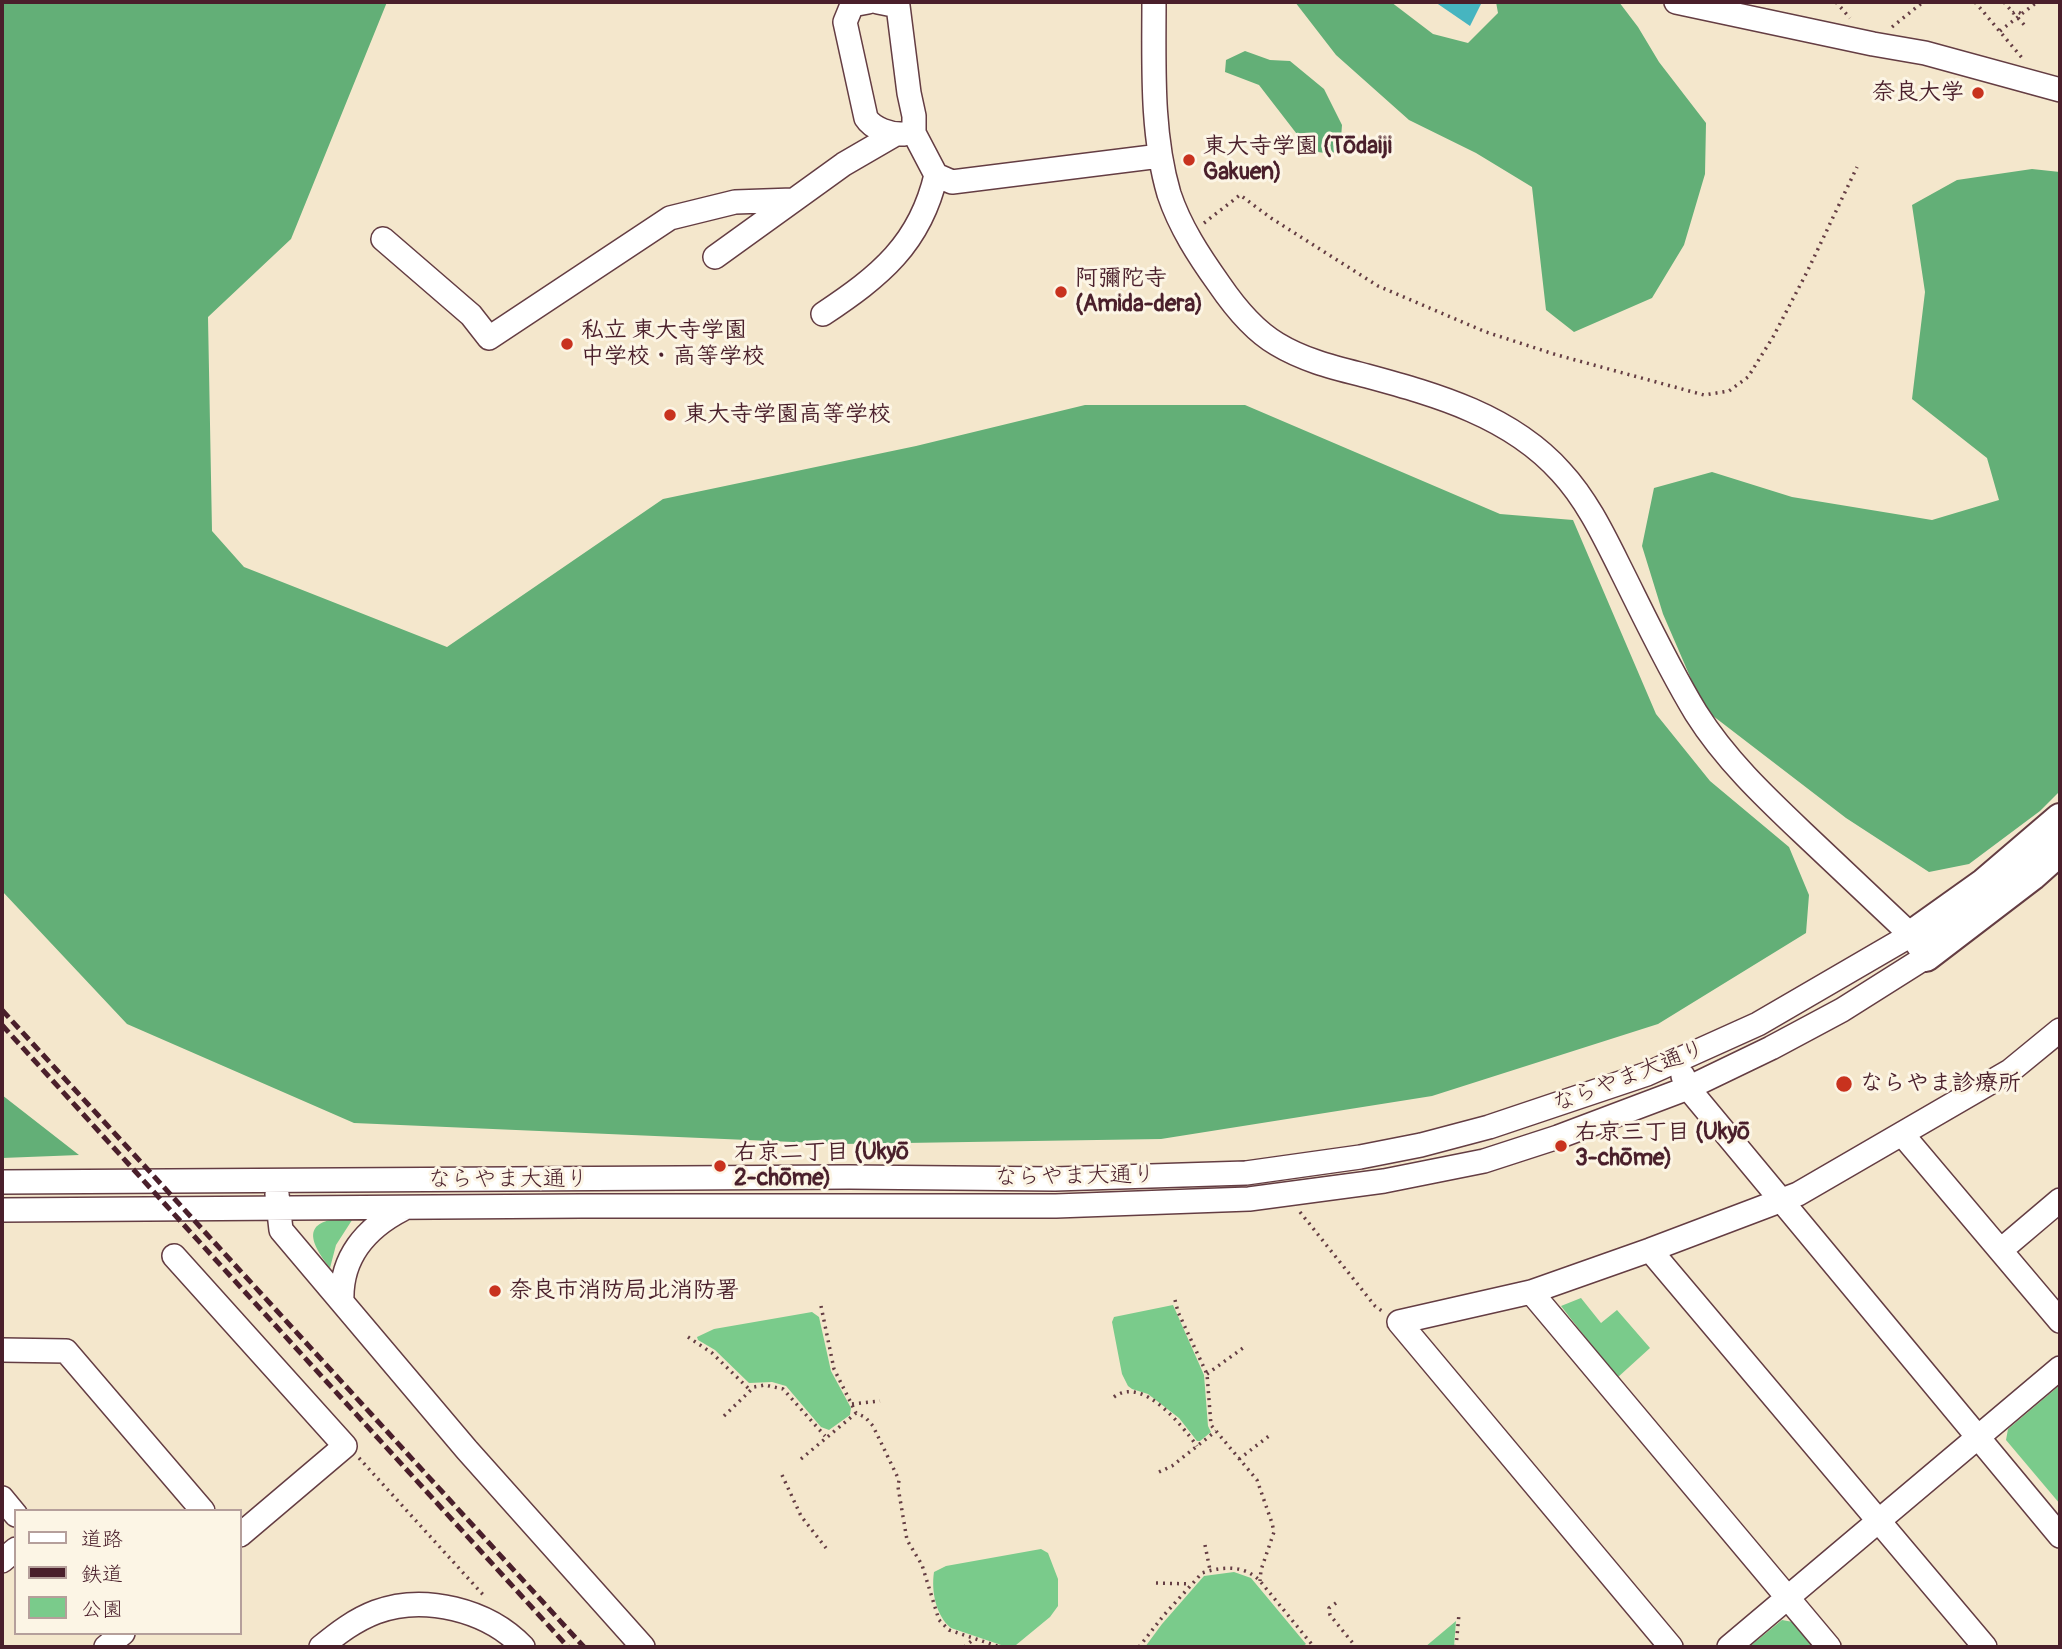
<!DOCTYPE html>
<meta charset="utf-8">
<style>
body{margin:0}
#map{position:relative;width:2062px;height:1649px;overflow:hidden;background:#f4e7cc;font-family:Pangolin,"Klee One",sans-serif}
canvas{display:block}
.frame{position:absolute;inset:0;border:4px solid #4a1f2b;pointer-events:none}
.legend{position:absolute;left:14px;top:1509px;width:228px;height:126px;box-sizing:border-box;background:#fcf5e5;border:2px solid #b59f9b;margin:0;padding:9px 12px;list-style:none;font-size:21px;color:#4a1f2b}
.legend li{display:flex;align-items:center;gap:14px;height:35px}
.legend b{width:35px;border:2px solid #b59f9b}
</style>
<div id="map">
<canvas width="2062" height="1649"></canvas>
<div class="frame"></div>
<ul class="legend">
<li><b style="height:9px;background:#fff"></b>道路</li>
<li><b style="height:9px;background:#4a1f2b"></b>鉄道</li>
<li><b style="height:19px;background:#7acb8b"></b>公園</li>
</ul>
</div>
<script>
const g = document.querySelector('canvas').getContext('2d');
g.lineJoin = 'round';
function paint(path, color) {
  g.fillStyle = color;
  g.fill(path, 'evenodd');
}
function trace(path, color, width, dash) {
  g.strokeStyle = color;
  g.lineWidth = width;
  g.lineCap = dash ? 'butt' : 'round';
  g.setLineDash(dash || []);
  g.stroke(path);
}
function write(font, color, halo, rows, align = 'center') {
  g.font = font + ' Pangolin,"Klee One",sans-serif';
  g.lineWidth = 6;
  g.setLineDash([]);
  g.textBaseline = 'middle';
  g.strokeStyle = halo;
  g.fillStyle = color;
  for (const [text, x, y, turn = 0] of rows) {
    g.save();
    g.translate(x, y);
    g.rotate((+turn || 0) * Math.PI / 180);
    g.textAlign = isNaN(turn) ? turn : align;
    if (halo) g.strokeText(text, 0, 0);
    g.fillText(text, 0, 0);
    g.restore();
  }
}
paint(new Path2D(`
 M 354,1217 L 336,1245 L 330,1268 C 301,1231 310,1219 354,1217 Z
 M 1581,1298 L 1601,1323 L 1617,1310 L 1650,1348 L 1617,1378 L 1561,1306 Z
 M 1173,1305 L 1204,1375 L 1208,1426 L 1211,1432 L 1200,1441 L 1197,1441 L 1179,1418 L 1148,1394 L 1132,1389 L 1128,1386 L 1122,1374 L 1112,1322 L 1114,1317 Z
 M 812,1312 L 819,1317 L 831,1371 L 851,1408 L 850,1415 L 829,1430 L 821,1427 L 786,1386 L 772,1382 L 749,1383 L 715,1350 L 698,1340 L 697,1337 L 714,1329 Z
 M 2060,1385 L 2060,1504 L 2006,1440 L 2008,1429 Z
 M 1041,1549 L 1048,1553 L 1058,1579 L 1058,1606 L 1050,1617 L 1016,1645 L 1011,1646 L 1004,1646 L 951,1628 C 936,1616 931,1591 934,1572 L 946,1566 Z
 M 1234,1572 L 1251,1578 L 1306,1644 L 1302,1647 L 1145,1647 L 1162,1624 L 1204,1576 Z
 M 1782,1620 L 1793,1622 L 1815,1647 L 1749,1647 Z
 M 1456,1621 L 1454,1647 L 1425,1647 Z`), '#7acb8b');
paint(new Path2D(`
 M 2,2 L 387,2 L 291,239 L 208,317 L 212,531 L 244,567 L 447,647 L 663,499 L 916,446 L 1085,405 L 1245,405 L 1500,514 L 1573,520 L 1656,714 L 1710,781 L 1789,847 L 1809,895 L 1806,933 L 1658,1024 L 1432,1096 L 1161,1139 L 840,1144 L 354,1123 L 127,1024 L 2,891 Z
 M 1295,2 L 1391,2 L 1433,34 L 1468,43 L 1498,13 L 1496,2 L 1619,2 L 1638,27 L 1659,62 L 1706,123 L 1705,174 L 1684,245 L 1652,298 L 1574,332 L 1546,310 L 1532,187 L 1476,153 L 1409,120 L 1336,55 Z
 M 1245,51 L 1270,60 L 1290,61 L 1324,89 L 1342,125 L 1340,152 L 1325,153 L 1310,151 L 1259,85 L 1225,72 L 1226,60 Z
 M 2032,169 L 2060,172 L 2060,791 L 2040,811 L 1969,864 L 1929,872 L 1846,818 L 1704,709 L 1663,614 L 1642,546 L 1654,488 L 1712,472 L 1792,497 L 1932,520 L 1999,500 L 1987,458 L 1912,399 L 1925,292 L 1912,205 L 1957,180 Z
 M 2,1095 L 79,1155 L 2,1158 Z`), '#63af77');
paint(new Path2D(`
 M 1435,2 L 1481,2 L 1481,4 L 1470,26 Z`), '#46b5c0');
const minor = new Path2D(`
 M 868,2 L 852,5 L 845,22 L 866,118 C 873,129 891,135 904,134
 M 878,2 L 898,6 L 909,93 L 914,116 L 914,133 L 936,175 L 952,182 L 1160,156
 M 1676,2 L 1873,44 L 1925,53 L 2060,90
 M 383,239 L 471,315 L 489,338 L 670,218 L 735,202 L 793,200
 M 715,257 L 844,164 L 894,135
 M 823,314 C 880,276 920,244 936,175
 M 1683,1076 L 1688,1088 L 2060,1536
 M 1902,1134 L 2060,1321
 M 2,1182 L 849,1177 L 1055,1179 L 1246,1173 L 1360,1157 L 1421,1145 L 1489,1127 L 1647,1074 L 1758,1024 L 1911,935
 M 277,1194 L 281,1230 L 467,1450 L 643,1647
 M 2,1210 L 581,1206 L 1056,1206 L 1249,1199 L 1384,1181 L 1484,1161 L 1558,1137 L 1688,1088 L 1771,1048 L 1842,1010 L 1926,957 L 1911,935 C 1875,901 1839,867 1803,833 C 1764,796 1725,759 1696,713 C 1668,667 1645,618 1621,570 C 1604,536 1587,500 1561,472 C 1511,416 1437,395 1367,376 C 1336,368 1305,361 1277,344 C 1253,330 1234,306 1219,284 C 1199,256 1180,227 1169,194 C 1151,133 1154,65 1154,2
 M 1650,1250 L 1985,1647
 M 2001,1250 L 2060,1200
 M 174,1256 L 345,1446 L 240,1535
 M 1531,1292 L 1829,1647
 M 342,1302 C 340,1258 366,1228 403,1209
 M 2,1350 L 66,1351 L 203,1511
 M 2,1498 L 16,1515
 M 2,1561 L 16,1549
 M 106,1647 L 123,1633
 M 321,1647 C 338,1633 355,1620 376,1612 C 424,1594 488,1610 523,1647
 M 1671,1647 L 1399,1322 L 1531,1292 L 1650,1250 L 1798,1194 L 2010,1071 L 2060,1030
 M 1729,1647 L 2060,1368`);
const major = new Path2D(`
 M 1911,935 L 1984,883 L 2060,818
 M 1926,957 L 2032,876 L 2060,851`);
trace(minor, '#643d43', 26);
trace(major, '#643d43', 32);
trace(new Path2D(`
 M 1836,2 L 1850,18
 M 1975,2 L 2023,59
 M 2004,2 L 2013,13 L 2016,11 L 2022,14
 M 2018,18 L 2027,28
 M 1892,27 L 1923,2
 M 2000,31 L 2037,2
 M 1204,223 L 1240,195 L 1271,218 L 1378,286 L 1486,332 L 1557,355 L 1704,395 L 1729,391 L 1748,377 L 1773,337 L 1807,272 L 1857,167
 M 1300,1212 L 1375,1306 L 1382,1311
 M 1175,1300 L 1178,1312 L 1207,1374 L 1211,1425 L 1257,1480 L 1272,1523 L 1274,1532 L 1261,1570 L 1260,1581
 M 821,1306 L 834,1369 L 856,1413 L 865,1417 L 873,1426 L 899,1480 L 898,1487 L 907,1540 L 922,1565 L 939,1620 L 949,1630 L 1000,1647
 M 688,1337 L 712,1353 L 750,1390
 M 1207,1374 L 1243,1348
 M 1114,1397 C 1143,1375 1183,1427 1197,1446
 M 852,1404 L 880,1401
 M 724,1416 L 754,1387 L 765,1385 L 783,1389 L 825,1436
 M 359,1458 L 486,1598
 M 801,1459 L 856,1413
 M 1239,1459 L 1269,1436
 M 1159,1472 L 1172,1466 L 1216,1431
 M 782,1475 L 801,1516 L 826,1548
 M 1205,1545 L 1210,1570
 M 1156,1583 L 1191,1584
 M 1336,1603 L 1329,1608 L 1330,1615 L 1356,1647
 M 964,1647 L 974,1639
 M 1139,1647 L 1164,1615 L 1202,1573 C 1223,1566 1245,1565 1260,1581 L 1314,1647
 M 1456,1647 L 1459,1614`), '#643d43', 3.5, [2, 5]);
trace(minor, '#fff', 23);
trace(major, '#fff', 28);
trace(new Path2D(`
 M 2,1010 L 584,1647
 M 2,1025 L 568,1647`), '#4a1f2b', 5, [10, 5]);
for (const [x, y, r, color] of [
 [1978,93,7,"#c8321e"],
 [1189,160,7,"#c8321e"],
 [1061,292,7,"#c8321e"],
 [567,344,7,"#c8321e"],
 [670,415,7,"#c8321e"],
 [1844,1084,9,"#c8321e"],
 [1561,1146,7,"#c8321e"],
 [720,1166,7,"#c8321e"],
 [495,1291,7,"#c8321e"]
]) {
  const dot = new Path2D();
  dot.arc(x, y, r, 0, 2 * Math.PI);
  g.fillStyle = color;
  g.fill(dot);
  trace(dot, '#fcf5e5', 2.5);
}
write('bold 23px', '#4a1f2b', '#fcf5e5', [
 ["奈良大学",1964,93,"right"],
 ["東大寺学園 (Tōdaiji",1203,147],
 ["Gakuen)",1203,173],
 ["阿彌陀寺",1075,279],
 ["(Amida-dera)",1075,305],
 ["私立 東大寺学園",581,331],
 ["中学校・高等学校",581,357],
 ["東大寺学園高等学校",684,415],
 ["ならやま診療所",1860,1084],
 ["右京三丁目 (Ukyō",1575,1133],
 ["3-chōme)",1575,1159],
 ["右京二丁目 (Ukyō",734,1153],
 ["2-chōme)",734,1179],
 ["奈良市消防局北消防署",509,1291]
], 'left');
write('23px', '#4a1f2b', '#fcf5e5', [
 ["ならやま大通り",1629,1077,-21],
 ["ならやま大通り",1075,1177,-1],
 ["ならやま大通り",508,1180]
]);
</script>
